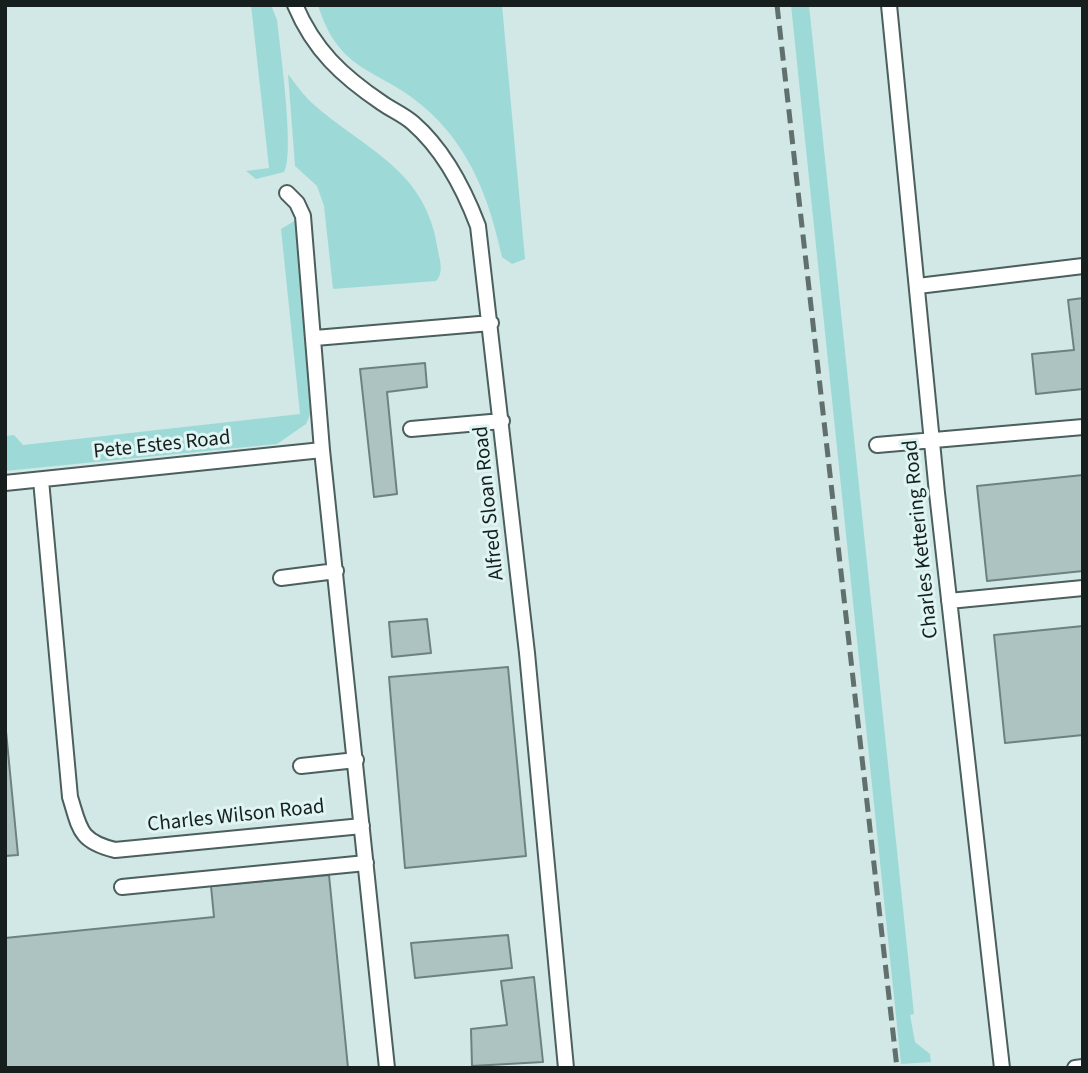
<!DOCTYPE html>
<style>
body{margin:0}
#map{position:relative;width:1088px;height:1073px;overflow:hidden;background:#d1e8e6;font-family:"Source Sans 3",sans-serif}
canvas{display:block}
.frame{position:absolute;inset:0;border:7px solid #171f1e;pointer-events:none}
</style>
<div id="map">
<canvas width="1088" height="1073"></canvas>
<div class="frame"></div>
</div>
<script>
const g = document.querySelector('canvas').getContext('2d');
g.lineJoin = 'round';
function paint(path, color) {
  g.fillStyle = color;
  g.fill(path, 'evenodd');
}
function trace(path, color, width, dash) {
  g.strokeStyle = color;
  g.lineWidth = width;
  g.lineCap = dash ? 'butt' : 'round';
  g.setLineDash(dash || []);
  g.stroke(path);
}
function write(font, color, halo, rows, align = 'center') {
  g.font = font + ' "Source Sans 3",sans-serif';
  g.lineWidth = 6;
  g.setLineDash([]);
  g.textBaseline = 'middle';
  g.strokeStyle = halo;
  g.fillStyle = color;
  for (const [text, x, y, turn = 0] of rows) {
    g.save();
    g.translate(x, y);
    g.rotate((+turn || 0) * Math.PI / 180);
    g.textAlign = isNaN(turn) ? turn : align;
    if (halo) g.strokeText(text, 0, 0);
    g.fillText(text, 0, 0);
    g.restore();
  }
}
paint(new Path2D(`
 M 251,5 L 271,5 L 277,20 C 280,47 295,155 284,172 L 256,179 L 246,171 L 269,168 Z
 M 318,5 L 502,5 L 525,259 L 512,264 L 502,257 C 489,199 471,148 424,107 C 379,68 339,74 318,5 Z
 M 791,5 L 809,5 L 914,1014 L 910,1015 L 915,1042 L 930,1054 L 931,1062 L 901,1064 Z
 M 288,74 C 295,83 303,95 312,103 C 366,151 427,169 438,251 C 440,261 444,273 436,281 L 333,289 L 324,206 L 317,186 L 295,166 Z
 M 296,220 L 312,410 L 306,424 L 277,444 L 5,471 L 5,436 L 14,435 L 23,445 L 300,414 L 281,229 Z`), '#9ddad7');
const building = new Path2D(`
 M 1083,298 L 1083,389 L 1036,394 L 1032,354 L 1074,350 L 1068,300 Z
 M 425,363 L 427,387 L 387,392 L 397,494 L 374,497 L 360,369 Z
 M 1083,475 L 1083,571 L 987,581 L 977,486 Z
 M 427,619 L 431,653 L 392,657 L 389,622 Z
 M 1083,626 L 1083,735 L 1005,743 L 994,635 Z
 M 508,667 L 526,856 L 405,868 L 389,677 Z
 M 5,721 L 18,855 L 5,856 Z
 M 329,875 L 348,1068 L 5,1068 L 5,938 L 214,917 L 211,886 Z
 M 508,935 L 512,968 L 415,978 L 411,943 Z
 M 534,977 L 543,1062 L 472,1066 L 471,1029 L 507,1025 L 501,981 Z`);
paint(building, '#adc3c2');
trace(building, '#6c8180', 2);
const lane = new Path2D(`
 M 295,5 C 314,50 342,76 382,103 C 392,110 404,115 413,123 C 444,150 464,189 478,226 L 527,653 L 566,1068
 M 889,5 L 937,493 L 1002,1068
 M 287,193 L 297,203 L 303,216 L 322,450 L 387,1068
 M 918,286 L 1083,266
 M 315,338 L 491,323
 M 411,429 L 502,421
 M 877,445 L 1083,427
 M 41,480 L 70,797 C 80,829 79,841 115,850 L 362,826
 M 5,483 L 322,450
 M 281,578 L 336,571
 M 949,601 L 1083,588
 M 301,766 L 356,760
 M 122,887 L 366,863
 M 1075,1068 L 1083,1067`);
trace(lane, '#4b5f5d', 18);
trace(lane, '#fff', 14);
trace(new Path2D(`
 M 777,5 L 897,1068`), '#616f6d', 5, [14, 7]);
write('21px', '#171f1e', '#def5f3', [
 ["Pete Estes Road",162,446,-6],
 ["Alfred Sloan Road",490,503,-96],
 ["Charles Kettering Road",922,539,-96],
 ["Charles Wilson Road",236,817,-6]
]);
</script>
